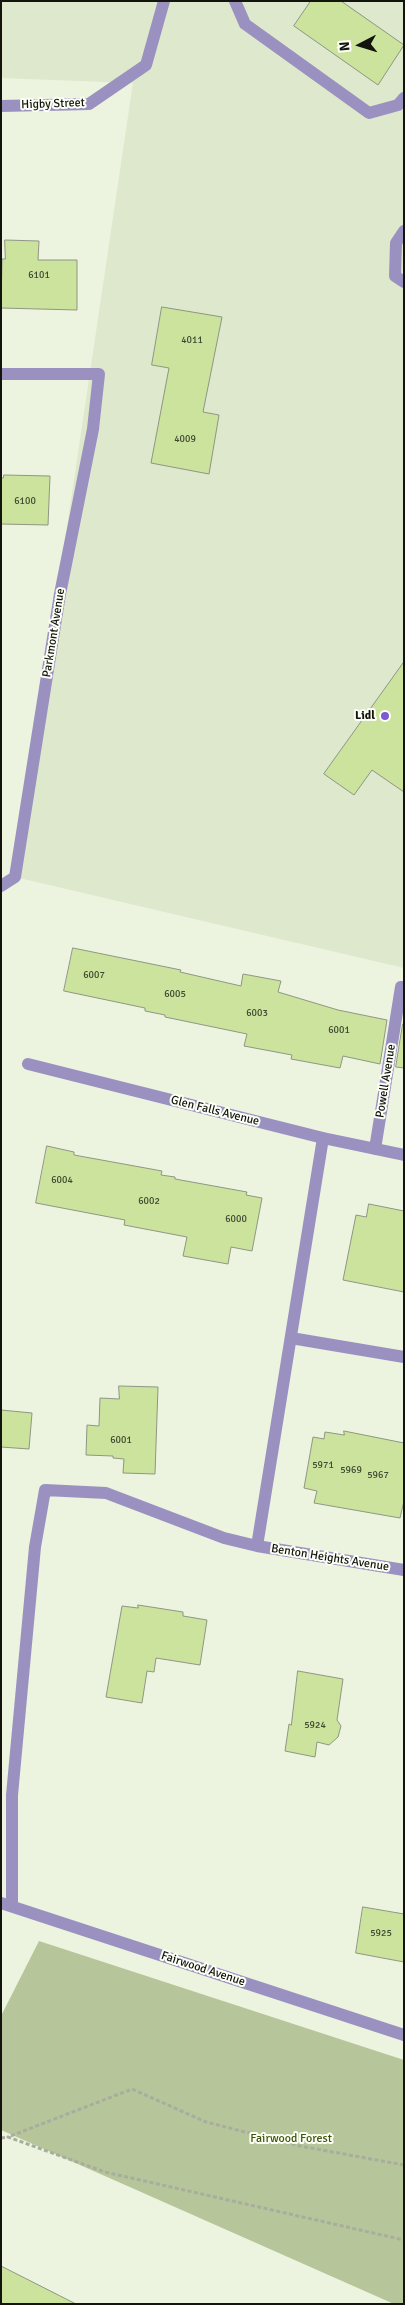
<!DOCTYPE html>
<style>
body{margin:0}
#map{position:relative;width:405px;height:2305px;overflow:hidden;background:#ecf3df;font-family:Signika,sans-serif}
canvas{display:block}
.frame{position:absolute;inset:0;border:2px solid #12140d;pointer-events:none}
.north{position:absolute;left:335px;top:20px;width:50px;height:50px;-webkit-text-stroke:4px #fcfff6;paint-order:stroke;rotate:265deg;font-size:14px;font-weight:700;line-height:20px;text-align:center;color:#12140d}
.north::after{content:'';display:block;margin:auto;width:18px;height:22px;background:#12140d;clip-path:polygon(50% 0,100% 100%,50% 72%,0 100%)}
</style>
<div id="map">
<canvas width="405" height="2305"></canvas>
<div class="frame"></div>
<div class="north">N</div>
</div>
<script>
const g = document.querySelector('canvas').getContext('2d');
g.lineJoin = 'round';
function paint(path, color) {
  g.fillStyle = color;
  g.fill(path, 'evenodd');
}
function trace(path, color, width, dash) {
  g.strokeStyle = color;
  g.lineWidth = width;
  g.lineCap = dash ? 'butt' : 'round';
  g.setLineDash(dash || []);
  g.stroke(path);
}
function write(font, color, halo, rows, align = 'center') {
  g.font = font + ' Signika,sans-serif';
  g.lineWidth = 4;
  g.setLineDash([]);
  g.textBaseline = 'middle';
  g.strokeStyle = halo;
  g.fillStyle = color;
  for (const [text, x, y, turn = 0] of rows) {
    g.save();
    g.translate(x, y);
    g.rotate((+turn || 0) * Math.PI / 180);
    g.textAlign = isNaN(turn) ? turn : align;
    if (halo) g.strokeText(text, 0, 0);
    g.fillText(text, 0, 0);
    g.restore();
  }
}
paint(new Path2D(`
 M 1,1 L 404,1 L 404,968 L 15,877 L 133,83 L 1,78 Z`), '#dee8cc');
paint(new Path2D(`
 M 39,1941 L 404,2060 L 404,2304 L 394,2304 L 1,2130 L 1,2016 Z`), '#b6c59a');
const building = new Path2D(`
 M 311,1 L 341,1 L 404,45 L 378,85 L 294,26 Z
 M 5,240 L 39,241 L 38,260 L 77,260 L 77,310 L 1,308 L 2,259 L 5,259 Z
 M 162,307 L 222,317 L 203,412 L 219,415 L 209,474 L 151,463 L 169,368 L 152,365 Z
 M 4,475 L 50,476 L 48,525 L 1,524 L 1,478 L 3,478 Z
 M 404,662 L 404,792 L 372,770 L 354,795 L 324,774 Z
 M 73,948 L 181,970 L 180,972 L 241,986 L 243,974 L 281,981 L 278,992 L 338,1010 L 387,1020 L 380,1064 L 343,1056 L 340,1068 L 291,1059 L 292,1055 L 244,1046 L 247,1034 L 165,1017 L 165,1015 L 145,1011 L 145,1008 L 64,991 Z
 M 403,1024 L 404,1024 L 404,1068 L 396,1067 Z
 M 47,1146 L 74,1152 L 74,1155 L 162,1171 L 161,1175 L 175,1177 L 175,1179 L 247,1192 L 246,1195 L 262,1198 L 252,1251 L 231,1247 L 228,1264 L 183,1256 L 187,1237 L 124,1225 L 125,1220 L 36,1203 Z
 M 369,1204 L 404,1211 L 404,1292 L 343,1280 L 356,1215 L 366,1217 Z
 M 119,1386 L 158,1387 L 155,1474 L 123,1473 L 124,1459 L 113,1458 L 113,1456 L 86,1455 L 87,1425 L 99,1426 L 100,1398 L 119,1399 Z
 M 1,1410 L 32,1413 L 29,1449 L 1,1447 Z
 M 344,1431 L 404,1443 L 404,1501 L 400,1518 L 314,1503 L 317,1491 L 304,1488 L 313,1437 L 324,1439 L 325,1432 L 344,1435 Z
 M 138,1605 L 183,1612 L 183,1616 L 207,1620 L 200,1665 L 156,1658 L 154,1672 L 147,1671 L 142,1703 L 106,1697 L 122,1606 L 138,1608 Z
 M 298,1671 L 343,1679 L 337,1720 L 341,1726 L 338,1737 L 329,1745 L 317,1742 L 315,1757 L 285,1751 L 289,1724 L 291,1725 Z
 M 363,1907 L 404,1914 L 404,1962 L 356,1953 Z
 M 1,2266 L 76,2304 L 1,2304 Z`);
paint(building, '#cbe39d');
trace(building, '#8f9684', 1);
trace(new Path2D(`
 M 1,2138 L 8,2137
 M 404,2165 L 300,2146 L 206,2122 L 132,2089 L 8,2137 L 105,2172 L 404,2240`), '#a8ad9d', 3, [4, 2.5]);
trace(new Path2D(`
 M 235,1 L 245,24 L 369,113 L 398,105 L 404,98
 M 1,106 L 89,104 L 146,65 L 164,1
 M 404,231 L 396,243 L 395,276 L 404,282
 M 1,374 L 99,374 L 93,429 L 60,594 L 15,877 L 1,886
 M 28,1064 L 323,1138 L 404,1155
 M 375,1149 L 401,987 L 404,987
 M 291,1338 L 404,1357
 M 257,1546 L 323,1138
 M 1,1903 L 404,2035
 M 12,1906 L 12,1795 L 35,1547 L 45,1490 L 106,1493 L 224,1538 L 257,1546 L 404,1570`), '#9a91c0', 12);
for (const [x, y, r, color] of [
 [385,716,5,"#7d59d3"]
]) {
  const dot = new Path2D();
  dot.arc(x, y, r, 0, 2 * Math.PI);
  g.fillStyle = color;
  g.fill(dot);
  trace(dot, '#fcfff6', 2);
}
write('10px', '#404831', null, [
 ["6101",39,275],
 ["4011",192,340],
 ["4009",185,439],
 ["6100",25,501],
 ["6007",94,975],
 ["6005",175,994],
 ["6003",257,1013],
 ["6001",339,1030],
 ["6004",62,1180],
 ["6002",149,1201],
 ["6000",236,1219],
 ["6001",121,1440],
 ["5971",323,1465],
 ["5969",351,1470],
 ["5967",378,1475],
 ["5924",315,1725],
 ["5925",381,1933]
]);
write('12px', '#12140d', '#fcfff6', [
 ["Higby Street",53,104,-2],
 ["Parkmont Avenue",54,633,-81],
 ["Powell Avenue",386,1081,-81],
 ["Glen Falls Avenue",215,1111,14],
 ["Benton Heights Avenue",330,1558,9],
 ["Fairwood Avenue",203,1969,18]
]);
write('bold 12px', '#12140d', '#fcfff6', [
 ["Lidl",375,716]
], 'right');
write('12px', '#415405', '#fcfff6', [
 ["Fairwood Forest",291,2139]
]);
</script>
